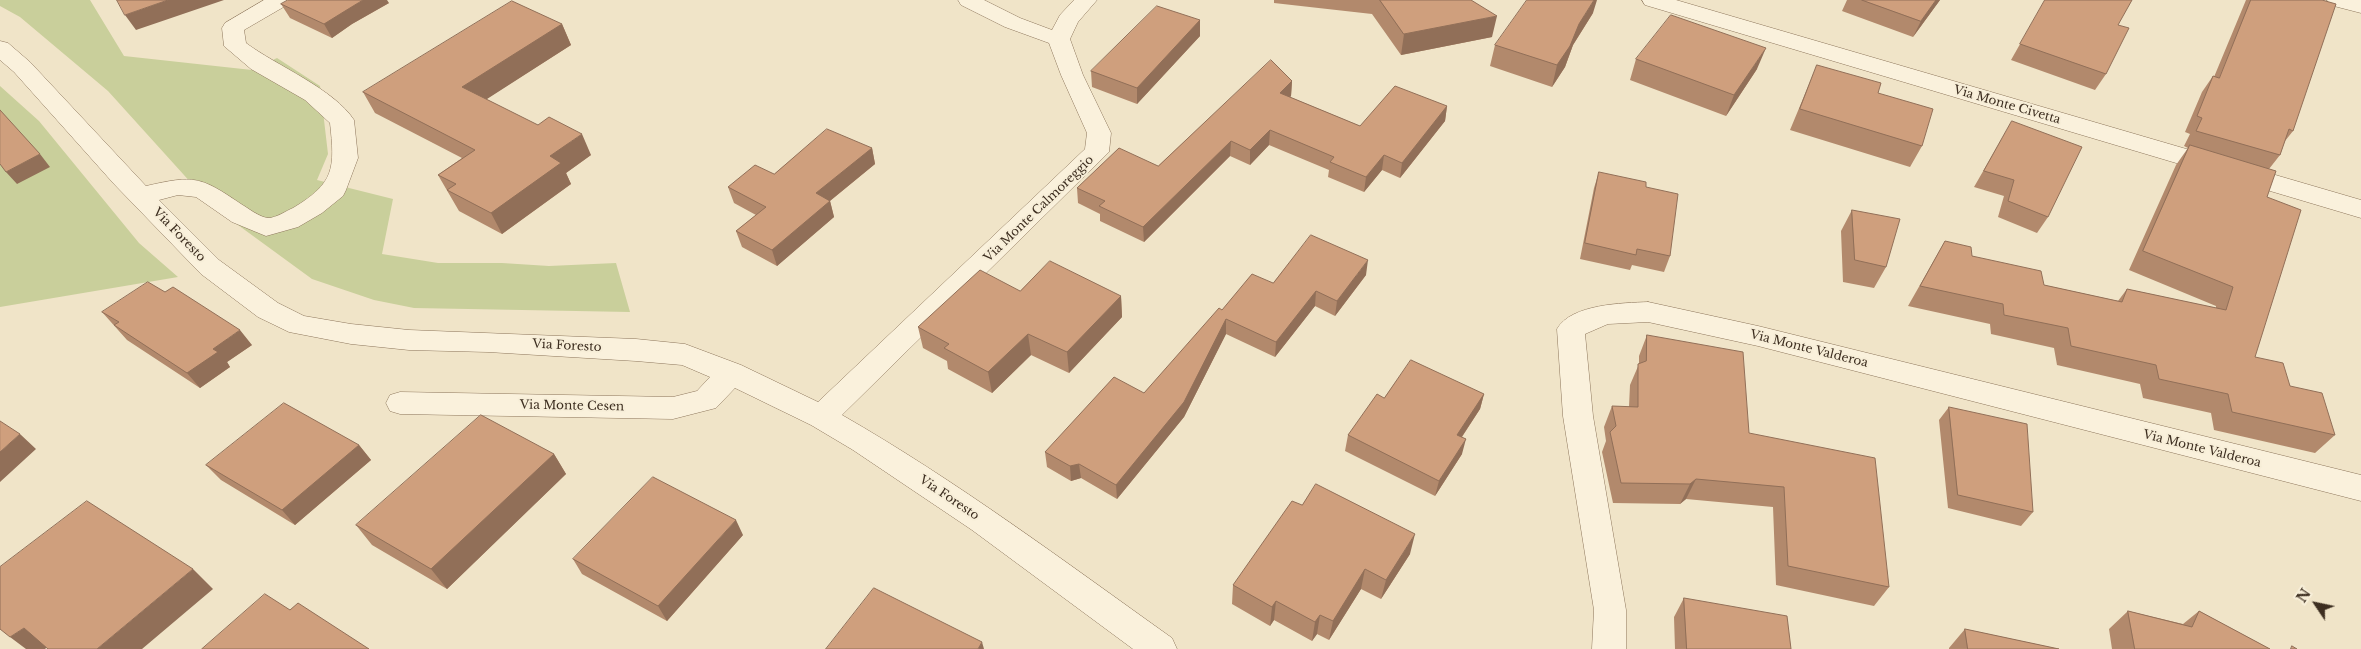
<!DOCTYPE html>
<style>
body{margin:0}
#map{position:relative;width:2361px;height:649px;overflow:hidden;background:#f0e4c8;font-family:"Libre Baskerville",serif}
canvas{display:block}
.north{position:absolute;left:2291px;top:579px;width:50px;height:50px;-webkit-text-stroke:4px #f7eed8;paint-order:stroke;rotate:304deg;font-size:14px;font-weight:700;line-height:20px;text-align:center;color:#3d2e20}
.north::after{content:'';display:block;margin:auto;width:18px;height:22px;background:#3d2e20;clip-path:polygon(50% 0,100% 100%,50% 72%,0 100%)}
</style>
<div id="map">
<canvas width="2361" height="649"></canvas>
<div class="north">N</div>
</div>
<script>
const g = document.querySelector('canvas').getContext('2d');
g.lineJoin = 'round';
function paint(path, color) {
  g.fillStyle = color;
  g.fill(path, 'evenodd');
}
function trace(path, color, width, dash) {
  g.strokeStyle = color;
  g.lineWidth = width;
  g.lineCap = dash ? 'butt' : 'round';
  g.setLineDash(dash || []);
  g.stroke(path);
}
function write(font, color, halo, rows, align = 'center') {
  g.font = font + ' "Libre Baskerville",serif';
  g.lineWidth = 4;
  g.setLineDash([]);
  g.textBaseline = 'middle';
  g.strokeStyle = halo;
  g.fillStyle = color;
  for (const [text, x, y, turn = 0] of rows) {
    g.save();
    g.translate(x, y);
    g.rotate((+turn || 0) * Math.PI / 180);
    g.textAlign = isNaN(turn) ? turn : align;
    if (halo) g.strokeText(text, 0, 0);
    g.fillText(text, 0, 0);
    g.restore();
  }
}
paint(new Path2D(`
 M 0,0 L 90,0 L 124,56 L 252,70 L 277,58 L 320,86 L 328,154 L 317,180 L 393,199 L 382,254 L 438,263 L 502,263 L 549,266 L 616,263 L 630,312 L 414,308 L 374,300 L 312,279 L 212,206 L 108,91 L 20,17 L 0,6 Z
 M 0,86 L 39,121 L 139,243 L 178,277 L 0,307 Z`), '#c9cf9b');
const minor = new Path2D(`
 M 264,0 L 290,0 L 287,5 L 244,30 L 246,43 C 277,66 334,89 354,120 L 358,158 L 346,190 L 343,196 L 322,213 L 298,227 L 266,236 L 232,222 L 196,197 L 178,195 L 159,200 L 219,260 L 278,303 L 304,316 L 351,324 L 409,330 L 636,339 L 685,344 L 741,365 L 818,402 L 1085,149 L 1087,133 L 1061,75 L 1049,43 L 1005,27 L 961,5 L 958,0 L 984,0 L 1020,18 L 1052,30 L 1060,15 L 1074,0 L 1097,0 L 1078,22 L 1070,39 L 1083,75 L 1111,133 L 1109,152 L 842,415 C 957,481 1064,561 1172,638 L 1177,649 L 1133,649 L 972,530 L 853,450 L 811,425 L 735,388 L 716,408 L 673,419 L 400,414 L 390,411 L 386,403 L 390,395 L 400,392 L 673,397 L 697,391 L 710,377 L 682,365 L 636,361 L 488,352 L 409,350 L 351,344 L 289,332 L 258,317 L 201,274 L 114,184 L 14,72 L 0,60 L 0,41 L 8,43 L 30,62 L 146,186 C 194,175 200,176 241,204 C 248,208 259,217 268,218 C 276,218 286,211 293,208 C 335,183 335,168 330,123 L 305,100 L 251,69 L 224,46 L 222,28 L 225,23 Z
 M 1642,0 L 1676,0 L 2361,200 L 2361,218 L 1645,5 Z
 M 2327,0 L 2361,0 L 2361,13 L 2330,5 Z
 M 1648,302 L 1758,326 L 2361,475 L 2361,501 L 1758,346 L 1648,322 L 1608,324 L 1585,334 L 1593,416 L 1626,610 L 1626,649 L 1592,649 L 1594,610 L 1563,416 L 1557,329 C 1571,304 1623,303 1648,302 Z`);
trace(minor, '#8d765c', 1);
paint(minor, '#faf1dc');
paint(new Path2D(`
 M 1274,0 L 1471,0 L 1492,37 L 1401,55 L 1372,14 L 1274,3 Z
 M 1847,0 L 1940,0 L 1913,37 L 1842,11 Z
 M 2045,0 L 2118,25 L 2106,74 L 2095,90 L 2011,60 Z
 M 2246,0 L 2322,0 L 2293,131 L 2285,141 L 2280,155 L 2269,169 L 2255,357 L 2290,386 L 2335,435 L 2315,453 L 2214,430 L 2211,413 L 2143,398 L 2140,384 L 2057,365 L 2054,348 L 1991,334 L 1990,324 L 1908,306 L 1945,241 L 1972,256 L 2044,285 L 2118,301 L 2127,289 L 2216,308 L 2216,306 L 2129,270 L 2176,165 L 2188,148 L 2184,146 L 2190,134 L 2185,132 L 2202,92 L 2213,76 L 2214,77 Z
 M 389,3 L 352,24 L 332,38 L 290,18 L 281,4 Z
 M 1593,13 L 1573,45 L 1565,67 L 1552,87 L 1490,66 L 1495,45 Z
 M 1200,20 L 1200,36 L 1137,104 L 1092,87 L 1091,71 Z
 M 562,24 L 571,45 L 486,99 L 591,155 L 566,173 L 571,184 L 502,234 L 459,211 L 438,175 L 462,158 L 375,113 L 363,92 Z
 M 1636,59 L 1757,69 L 1726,116 L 1630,80 Z
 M 1817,65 L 1922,146 L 1910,167 L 1790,130 Z
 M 1292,81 L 1291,96 L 1290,97 L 1360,126 L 1447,106 L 1445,121 L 1400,178 L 1382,170 L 1364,192 L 1328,177 L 1329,170 L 1269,145 L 1250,165 L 1230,156 L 1144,242 L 1100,221 L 1100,214 L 1078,203 L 1077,188 L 1158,166 Z
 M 2012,121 L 2048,217 L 2037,233 L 1998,217 L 2004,196 L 1974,187 Z
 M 872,148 L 875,164 L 830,201 L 834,217 L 777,266 L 742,247 L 736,231 L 756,215 L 734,203 L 728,187 L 774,174 Z
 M 1599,172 L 1670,256 L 1664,272 L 1632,265 L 1630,270 L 1580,259 L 1594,188 Z
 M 1852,210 L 1886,267 L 1874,288 L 1843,282 L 1841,231 Z
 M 1366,275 L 1335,316 L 1315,306 L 1275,357 L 1226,334 L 1184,417 L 1117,499 L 1081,478 L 1071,481 L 1047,467 L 1045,452 L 1144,393 L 1222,310 L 1273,283 Z
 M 1020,291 L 1121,296 L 1122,317 L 1069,373 L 1031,355 L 992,393 L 948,369 L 947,361 L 923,348 L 918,327 Z
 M 102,312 L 252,345 L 227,362 L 230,367 L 200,388 L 127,340 Z
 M 1647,335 L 1749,433 L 1889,587 L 1874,606 L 1776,585 L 1773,507 L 1686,499 L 1680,504 L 1613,503 L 1602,452 L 1606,441 L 1604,427 L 1612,406 L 1629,407 L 1630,385 L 1639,364 L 1639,356 Z
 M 1484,394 L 1480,409 L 1462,437 L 1462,454 L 1435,496 L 1345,451 L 1348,435 L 1384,398 Z
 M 1949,407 L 2033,512 L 2021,526 L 1948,508 L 1939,420 Z
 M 359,445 L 371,460 L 295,525 L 221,480 L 206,465 Z
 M 554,454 L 566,474 L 447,589 L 372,545 L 356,525 Z
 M 743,535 L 667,621 L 582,574 L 573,559 Z
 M 1410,554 L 1381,599 L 1361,589 L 1329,640 L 1317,634 L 1312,641 L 1274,620 L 1270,626 L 1232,604 L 1233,585 Z
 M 1684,598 L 1791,649 L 1675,649 L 1674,617 Z
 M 2128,611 L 2183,624 L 2199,611 L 2270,649 L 2112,649 L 2109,629 Z
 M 1965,629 L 2059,649 L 1949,649 L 1949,648 Z`), '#b2896c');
paint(new Path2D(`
 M 168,0 L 224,0 L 136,30 L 125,15 Z
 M 363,0 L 387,0 L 389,3 L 352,24 L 332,38 L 324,24 L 345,11 Z
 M 1594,0 L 1597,0 L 1593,13 L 1573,45 L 1565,67 L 1552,87 L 1557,65 L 1579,24 Z
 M 1936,0 L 1940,0 L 1913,37 L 1921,21 Z
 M 1497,16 L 1492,37 L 1401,55 L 1404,34 Z
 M 1200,20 L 1200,36 L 1137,104 L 1137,88 Z
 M 562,24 L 571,45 L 473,108 L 462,87 Z
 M 1766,48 L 1757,69 L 1726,116 L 1734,95 Z
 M 1292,81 L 1291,96 L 1279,108 L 1280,93 Z
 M 1447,106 L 1445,121 L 1400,178 L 1402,163 Z
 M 1270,130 L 1269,145 L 1250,165 L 1250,150 Z
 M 582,134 L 591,155 L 566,173 L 571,184 L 502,234 L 491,213 L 550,156 Z
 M 1231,141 L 1230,156 L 1144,242 L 1143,227 Z
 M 872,148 L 875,164 L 820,209 L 816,193 Z
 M 40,154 L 50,167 L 17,184 L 6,172 Z
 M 1384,155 L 1382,170 L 1364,192 L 1366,177 Z
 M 830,201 L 834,217 L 777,266 L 772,250 Z
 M 1368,260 L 1366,275 L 1335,316 L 1337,301 Z
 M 1316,291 L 1315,306 L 1275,357 L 1276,342 Z
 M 1121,296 L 1122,317 L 1069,373 L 1067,352 Z
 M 1226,319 L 1226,334 L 1184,417 L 1117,499 L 1116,485 Z
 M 240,330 L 252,345 L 227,362 L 230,367 L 200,388 L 187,373 L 213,349 Z
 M 1028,334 L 1031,355 L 992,393 L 988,372 Z
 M 1484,394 L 1480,409 L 1453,450 L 1457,435 Z
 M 20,434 L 36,449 L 0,482 L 0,452 Z
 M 1466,439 L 1462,454 L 1435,496 L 1439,481 Z
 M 359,445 L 371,460 L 295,525 L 282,510 Z
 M 554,454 L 566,474 L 447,589 L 431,569 Z
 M 1079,464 L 1081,478 L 1071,481 L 1070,466 Z
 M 1696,479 L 1686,499 L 1680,504 L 1690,484 Z
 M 736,520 L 743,535 L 667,621 L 658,606 Z
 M 1415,534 L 1410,554 L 1381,599 L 1386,580 Z
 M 193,569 L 213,589 L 142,649 L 97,649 Z
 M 1365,569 L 1361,589 L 1329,640 L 1333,621 Z
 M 1276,601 L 1274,620 L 1270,626 L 1272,607 Z
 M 1320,615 L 1317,634 L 1312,641 L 1315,622 Z
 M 24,628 L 48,646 L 45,649 L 26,649 L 10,637 Z
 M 982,642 L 984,649 L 978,649 Z`), '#916f58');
const building = new Path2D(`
 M 117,0 L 168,0 L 125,15 Z
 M 288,0 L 363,0 L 345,11 L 324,24 L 281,4 Z
 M 1380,0 L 1471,0 L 1497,16 L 1404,34 Z
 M 1527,0 L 1594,0 L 1579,24 L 1570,46 L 1557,65 L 1495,45 Z
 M 1862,0 L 1936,0 L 1921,21 Z
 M 2045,0 L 2132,0 L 2118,25 L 2129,28 L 2106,74 L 2020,44 Z
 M 2251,0 L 2322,0 L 2336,4 L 2293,131 L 2289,129 L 2280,155 L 2196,131 L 2202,118 L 2197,116 L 2213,76 L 2219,78 Z
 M 512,1 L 562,24 L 462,87 L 538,125 L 549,117 L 582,134 L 550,156 L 561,163 L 491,213 L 447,190 L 456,184 L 438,175 L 475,150 L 363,92 Z
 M 1157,6 L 1200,20 L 1137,88 L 1091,71 Z
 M 1671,15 L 1766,48 L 1734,95 L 1636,59 Z
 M 1271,60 L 1292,81 L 1280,93 L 1360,126 L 1395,86 L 1447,106 L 1402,163 L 1384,155 L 1366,177 L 1330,162 L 1334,157 L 1270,130 L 1250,150 L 1231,141 L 1143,227 L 1099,206 L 1105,201 L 1077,188 L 1119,148 L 1158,166 Z
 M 1817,65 L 1881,83 L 1878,93 L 1933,109 L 1922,146 L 1800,109 Z
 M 0,110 L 40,154 L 6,172 L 0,164 Z
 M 2012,121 L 2082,147 L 2048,217 L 2008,201 L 2014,180 L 1984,171 Z
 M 827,129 L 872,148 L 816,193 L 830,201 L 772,250 L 736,231 L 766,207 L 728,187 L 755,165 L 774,174 Z
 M 2190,145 L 2276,171 L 2267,197 L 2301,210 L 2255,357 L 2283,363 L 2290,386 L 2322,393 L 2335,435 L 2232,412 L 2228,394 L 2159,379 L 2156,365 L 2071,346 L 2068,328 L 2004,315 L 2003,304 L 1920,286 L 1945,241 L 1971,247 L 1972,256 L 2041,271 L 2044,285 L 2122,302 L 2127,289 L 2226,310 L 2233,287 L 2143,251 Z
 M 1599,172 L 1646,182 L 1646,187 L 1678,194 L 1670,256 L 1637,249 L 1636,255 L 1585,243 Z
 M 1852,210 L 1900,219 L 1886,267 L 1855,260 Z
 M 1311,235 L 1368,260 L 1337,301 L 1316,291 L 1276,342 L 1226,319 L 1184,402 L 1116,485 L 1079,464 L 1070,466 L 1045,452 L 1114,377 L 1144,393 L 1219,308 L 1222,310 L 1252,274 L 1273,283 Z
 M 1050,261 L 1121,296 L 1067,352 L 1028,334 L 988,372 L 944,348 L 949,344 L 918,327 L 980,270 L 1020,291 Z
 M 148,282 L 165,292 L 173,287 L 240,330 L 213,349 L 218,352 L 187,373 L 114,325 L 119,322 L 102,312 Z
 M 1647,335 L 1743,352 L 1749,433 L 1875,458 L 1889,587 L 1788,566 L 1784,487 L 1696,479 L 1690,484 L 1621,483 L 1610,432 L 1616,426 L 1612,406 L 1638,407 L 1638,364 L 1646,361 Z
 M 1411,360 L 1484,394 L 1457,435 L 1466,439 L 1439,481 L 1348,435 L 1377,394 L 1384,398 Z
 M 284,403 L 359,445 L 282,510 L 206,465 Z
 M 1949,407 L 2027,424 L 2033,512 L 1958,495 Z
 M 481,415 L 554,454 L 431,569 L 356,525 Z
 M 0,421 L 20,434 L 0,452 Z
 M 653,477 L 736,520 L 658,606 L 573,559 Z
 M 1316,484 L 1415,534 L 1386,580 L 1365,569 L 1333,621 L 1320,615 L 1315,622 L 1276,601 L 1272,607 L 1233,585 L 1292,501 L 1302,505 Z
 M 87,501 L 193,569 L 97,649 L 48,649 L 24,628 L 10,637 L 0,629 L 0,567 Z
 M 874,588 L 982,642 L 978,649 L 826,649 Z
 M 265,594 L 290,610 L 298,603 L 369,649 L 202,649 Z
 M 1684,598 L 1787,616 L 1791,649 L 1687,649 Z
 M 2128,611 L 2192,627 L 2199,611 L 2270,649 L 2135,649 Z
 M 1965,629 L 2059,649 L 1968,649 Z
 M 2292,646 L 2297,649 L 2291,649 Z`);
paint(building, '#cf9f7d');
trace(building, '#916f58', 1);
write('12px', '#3d2e20', '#f7eed8', [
 ["Via Monte Civetta",2007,105,16],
 ["Via Monte Calmoreggio",1039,209,-44],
 ["Via Foresto",179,235,46],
 ["Via Foresto",567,346,3],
 ["Via Monte Valderoa",1809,349,14],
 ["Via Monte Cesen",572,406,1],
 ["Via Monte Valderoa",2202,449,14],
 ["Via Foresto",949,498,34]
]);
</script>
